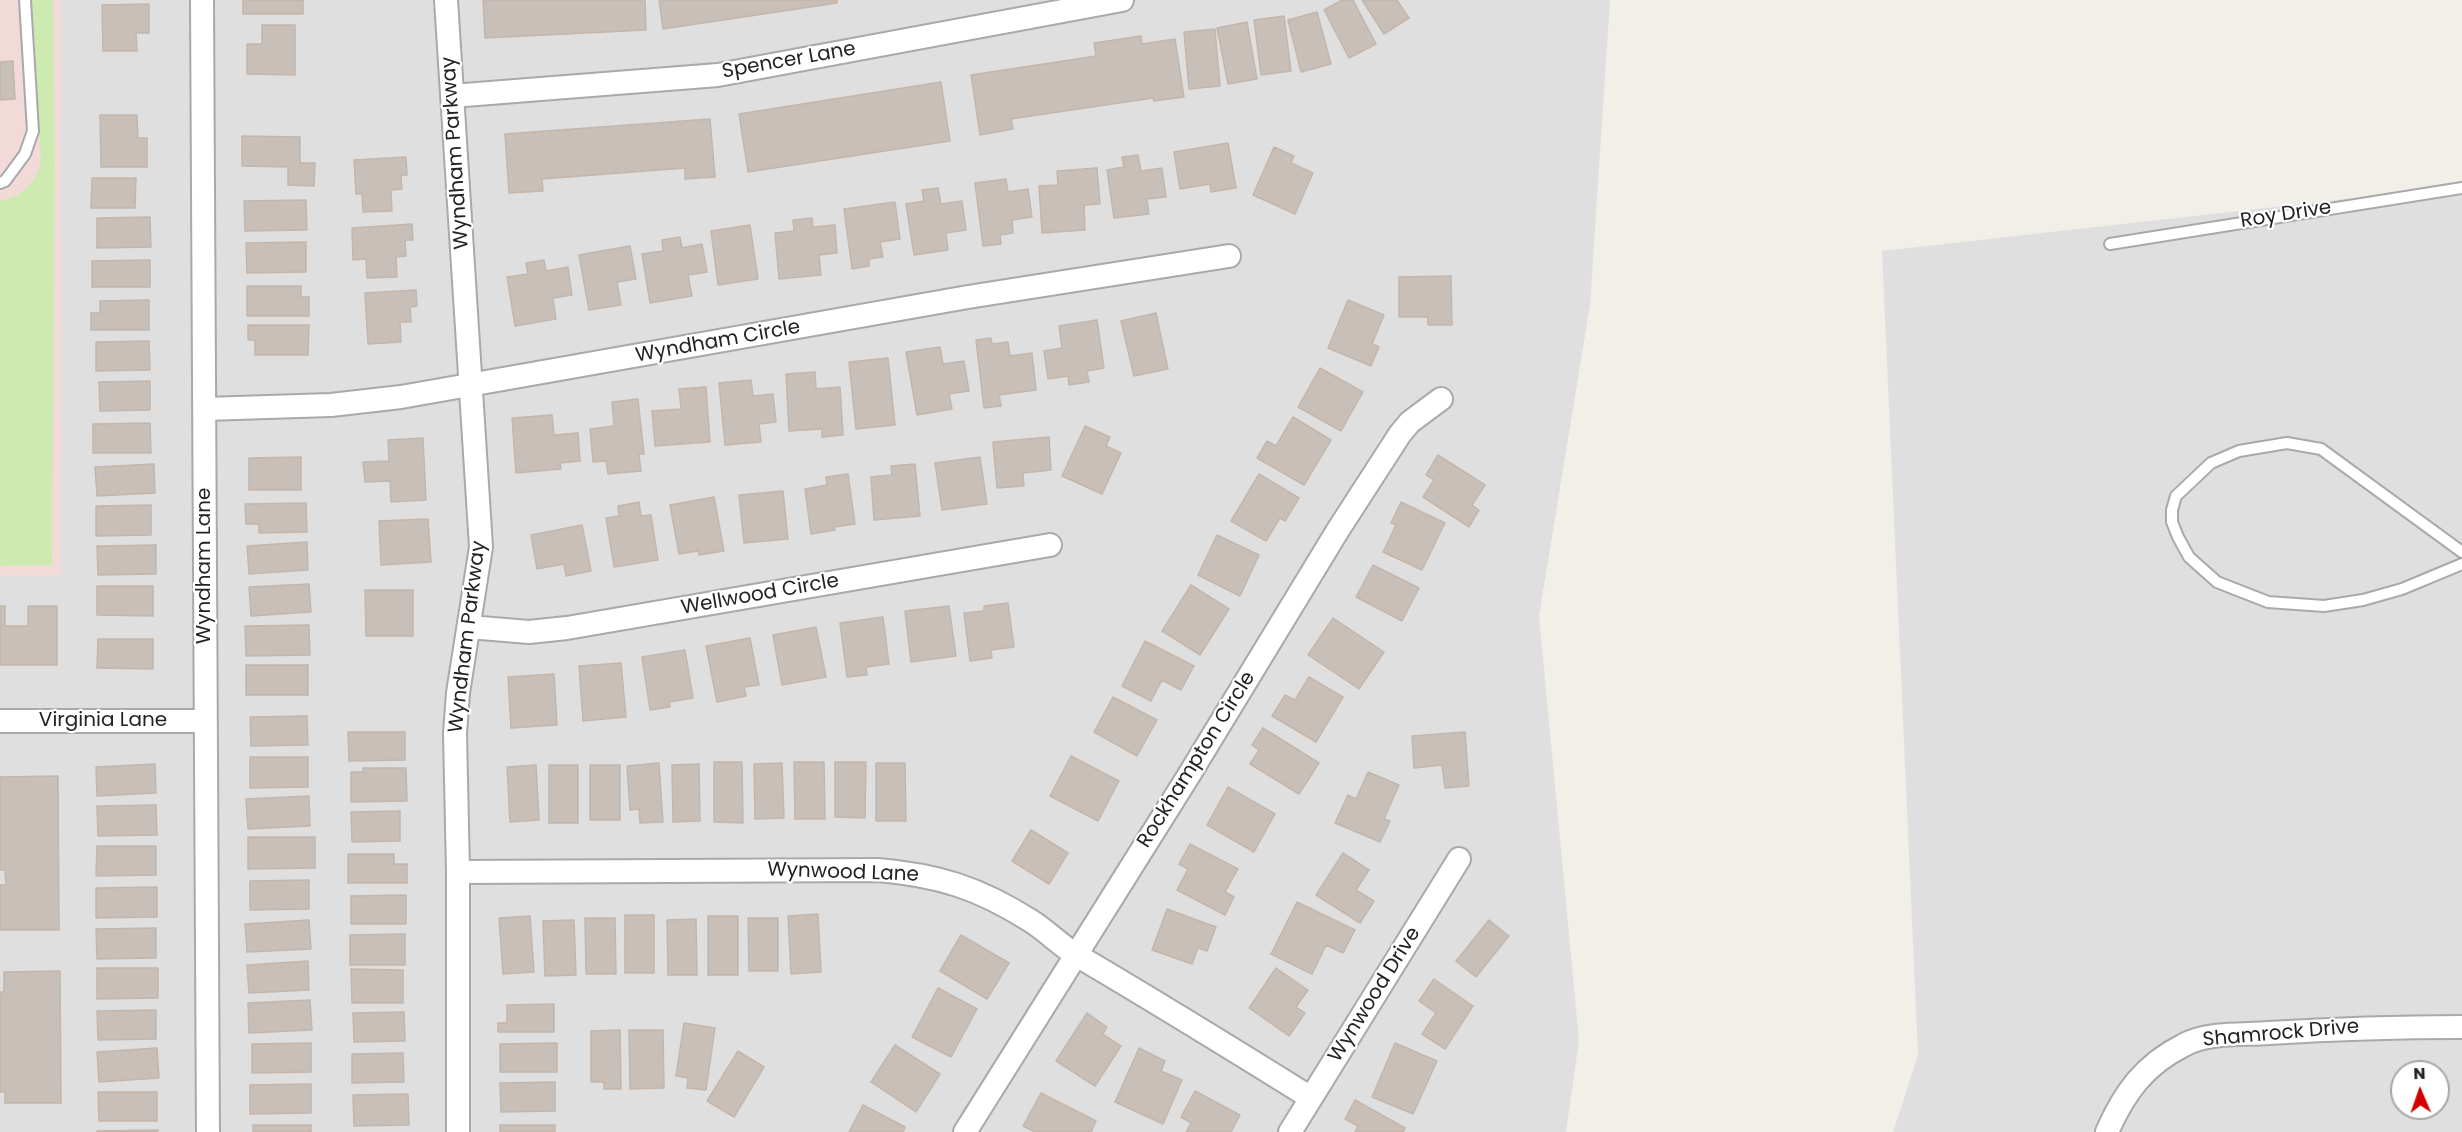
<!DOCTYPE html>
<style>
body{margin:0}
#map{position:relative;width:2462px;height:1132px;overflow:hidden;background:#f2efe9;font-family:Poppins,sans-serif}
canvas{display:block}
.north{position:absolute;left:2390px;top:1060px;width:60px;height:60px;box-sizing:border-box;background:#fff;border:2px solid #a7a7a7;border-radius:50%;rotate:358deg;font-size:16px;font-weight:700;line-height:24px;text-align:center;color:#222}
.north::after{content:'';display:block;margin:auto;width:21px;height:27px;background:#d40000;clip-path:polygon(50% 0,100% 100%,50% 72%,0 100%)}
</style>
<div id="map">
<canvas width="2462" height="1132"></canvas>
<div class="north">N</div>
</div>
<script>
const g = document.querySelector('canvas').getContext('2d');
g.lineJoin = 'round';
function paint(path, color) {
  g.fillStyle = color;
  g.fill(path, 'evenodd');
}
function trace(path, color, width, dash) {
  g.strokeStyle = color;
  g.lineWidth = width;
  g.lineCap = dash ? 'butt' : 'round';
  g.setLineDash(dash || []);
  g.stroke(path);
}
function write(font, color, halo, rows, align = 'center') {
  g.font = font + ' Poppins,sans-serif';
  g.lineWidth = 4.5;
  g.setLineDash([]);
  g.textBaseline = 'middle';
  g.strokeStyle = halo;
  g.fillStyle = color;
  for (const [text, x, y, turn = 0] of rows) {
    g.save();
    g.translate(x, y);
    g.rotate((+turn || 0) * Math.PI / 180);
    g.textAlign = isNaN(turn) ? turn : align;
    if (halo) g.strokeText(text, 0, 0);
    g.fillText(text, 0, 0);
    g.restore();
  }
}
paint(new Path2D(`
 M 61,0 L 1610,0 L 1590,305 L 1539,616 L 1579,1040 L 1566,1132 L 0,1132 L 0,576 L 61,575 Z
 M 2462,186 L 2462,1132 L 1893,1132 L 1918,1055 L 1882,251 ZM 2402,1072 L 2438,1072 L 2438,1108 L 2402,1108 Z`), '#e0dfdf');
paint(new Path2D(`
 M 0,0 L 61,0 L 61,575 L 0,576 Z`), '#f2dad9');
paint(new Path2D(`
 M 32,0 L 53,0 L 55,164 L 52,565 L 0,566 L 0,200 C 21,199 35,182 41,163 Z`), '#cdebb0');
const building = new Path2D(`
 M 243,0 L 303,0 L 303,14 L 243,14 Z
 M 483,0 L 645,0 L 646,30 L 485,38 Z
 M 659,0 L 837,0 L 837,3 L 663,29 Z
 M 1342,0 L 1353,0 L 1376,44 L 1349,58 L 1324,10 Z
 M 1362,0 L 1397,0 L 1409,18 L 1384,34 Z
 M 149,4 L 149,33 L 136,33 L 137,51 L 103,51 L 102,5 Z
 M 1317,12 L 1331,64 L 1301,72 L 1288,20 Z
 M 1284,16 L 1291,71 L 1261,75 L 1254,20 Z
 M 1247,22 L 1257,79 L 1228,84 L 1217,28 Z
 M 262,25 L 295,25 L 295,75 L 247,74 L 247,44 L 262,44 Z
 M 1215,29 L 1220,86 L 1189,89 L 1184,32 Z
 M 1141,36 L 1142,44 L 1175,39 L 1184,97 L 1154,101 L 1153,98 L 1011,119 L 1013,129 L 980,135 L 971,75 L 1096,56 L 1094,43 Z
 M 13,61 L 15,99 L 0,100 L 0,62 Z
 M 941,82 L 950,141 L 748,172 L 739,114 Z
 M 100,115 L 137,115 L 138,138 L 147,138 L 147,167 L 101,167 Z
 M 710,119 L 715,177 L 685,179 L 685,168 L 542,179 L 543,191 L 509,193 L 505,134 Z
 M 242,136 L 300,137 L 300,163 L 315,163 L 314,186 L 288,185 L 288,167 L 242,166 Z
 M 1228,143 L 1236,188 L 1211,192 L 1210,184 L 1180,189 L 1174,152 Z
 M 1274,147 L 1294,156 L 1291,163 L 1313,173 L 1295,214 L 1253,195 Z
 M 1138,155 L 1141,171 L 1162,168 L 1166,197 L 1147,199 L 1149,214 L 1114,218 L 1107,170 L 1124,167 L 1122,157 Z
 M 406,157 L 407,175 L 401,175 L 402,189 L 391,190 L 392,211 L 363,212 L 362,194 L 356,194 L 354,160 Z
 M 1097,168 L 1100,204 L 1084,205 L 1085,230 L 1042,233 L 1039,186 L 1058,185 L 1057,171 Z
 M 92,178 L 136,178 L 135,208 L 91,208 Z
 M 1006,179 L 1008,192 L 1028,189 L 1032,217 L 1012,220 L 1013,233 L 1000,235 L 1001,244 L 983,246 L 975,183 Z
 M 938,188 L 941,204 L 962,201 L 966,230 L 946,233 L 948,250 L 914,255 L 906,204 L 924,201 L 922,190 Z
 M 306,200 L 307,230 L 245,231 L 244,201 Z
 M 895,202 L 900,239 L 880,242 L 883,257 L 869,259 L 869,266 L 852,269 L 844,209 Z
 M 150,217 L 151,247 L 97,248 L 97,218 Z
 M 812,218 L 813,227 L 835,225 L 837,253 L 819,255 L 821,275 L 779,279 L 775,233 L 794,231 L 793,220 Z
 M 412,224 L 413,240 L 405,240 L 406,256 L 396,257 L 397,277 L 367,278 L 366,259 L 353,260 L 352,228 Z
 M 750,225 L 758,279 L 718,285 L 711,231 Z
 M 680,237 L 682,248 L 702,244 L 707,272 L 688,275 L 692,296 L 650,303 L 642,254 L 663,251 L 662,240 Z
 M 306,242 L 306,272 L 247,273 L 246,243 Z
 M 630,246 L 636,279 L 617,282 L 621,305 L 589,310 L 579,255 Z
 M 150,260 L 150,287 L 92,287 L 92,261 Z
 M 544,260 L 546,271 L 568,267 L 572,295 L 553,298 L 556,319 L 515,326 L 507,277 L 528,274 L 526,263 Z
 M 1451,276 L 1452,325 L 1428,325 L 1428,317 L 1399,317 L 1399,277 Z
 M 247,286 L 301,286 L 301,297 L 309,297 L 309,316 L 247,316 Z
 M 416,290 L 417,306 L 410,307 L 411,322 L 400,322 L 401,342 L 368,344 L 365,293 Z
 M 149,300 L 149,330 L 91,330 L 91,313 L 100,313 L 100,301 Z
 M 1348,300 L 1384,315 L 1372,344 L 1379,347 L 1371,366 L 1328,348 Z
 M 1156,313 L 1168,369 L 1134,376 L 1121,321 Z
 M 1097,320 L 1104,368 L 1087,371 L 1089,382 L 1069,385 L 1068,376 L 1048,379 L 1044,351 L 1062,348 L 1059,326 Z
 M 248,325 L 309,325 L 308,355 L 255,355 L 255,340 L 248,340 Z
 M 991,338 L 992,344 L 1008,342 L 1010,356 L 1032,353 L 1036,390 L 999,395 L 1001,406 L 984,408 L 976,340 Z
 M 149,341 L 150,370 L 96,371 L 96,342 Z
 M 940,347 L 943,364 L 964,361 L 969,391 L 949,394 L 952,409 L 917,415 L 906,352 Z
 M 888,358 L 895,425 L 856,429 L 849,362 Z
 M 1320,368 L 1363,392 L 1341,431 L 1298,407 Z
 M 815,372 L 816,389 L 840,387 L 843,435 L 822,437 L 822,429 L 789,431 L 786,374 Z
 M 751,380 L 753,396 L 773,394 L 776,422 L 759,424 L 761,442 L 725,445 L 719,383 Z
 M 150,381 L 150,410 L 100,411 L 99,382 Z
 M 706,387 L 710,442 L 655,446 L 652,411 L 681,409 L 679,389 Z
 M 638,399 L 644,454 L 639,454 L 641,471 L 608,474 L 606,461 L 593,462 L 590,429 L 614,426 L 612,402 Z
 M 552,415 L 554,435 L 578,433 L 580,461 L 560,463 L 561,469 L 516,473 L 512,418 Z
 M 1293,417 L 1331,440 L 1304,485 L 1257,458 L 1267,441 L 1276,446 Z
 M 150,423 L 151,453 L 93,453 L 93,424 Z
 M 1085,426 L 1110,437 L 1106,446 L 1121,453 L 1102,494 L 1062,476 Z
 M 1049,437 L 1051,470 L 1023,473 L 1024,486 L 997,488 L 993,442 Z
 M 423,438 L 426,500 L 391,502 L 390,481 L 365,482 L 363,462 L 389,461 L 388,440 Z
 M 1438,455 L 1485,485 L 1472,505 L 1479,510 L 1469,527 L 1423,497 L 1434,480 L 1426,475 Z
 M 301,457 L 301,490 L 249,490 L 249,458 Z
 M 980,457 L 987,504 L 942,510 L 935,463 Z
 M 154,464 L 155,493 L 97,496 L 95,467 Z
 M 915,464 L 920,516 L 874,520 L 871,477 L 892,475 L 891,466 Z
 M 848,474 L 855,524 L 834,527 L 835,530 L 811,534 L 805,489 L 827,485 L 826,477 Z
 M 1259,474 L 1299,498 L 1285,521 L 1280,518 L 1266,541 L 1231,521 Z
 M 783,491 L 788,539 L 744,543 L 739,495 Z
 M 714,497 L 724,551 L 699,555 L 698,551 L 679,554 L 670,505 Z
 M 639,502 L 641,516 L 651,515 L 658,560 L 614,567 L 606,518 L 619,516 L 618,506 Z
 M 1401,502 L 1445,523 L 1422,570 L 1383,552 L 1396,525 L 1391,523 Z
 M 306,503 L 307,532 L 259,533 L 259,524 L 246,524 L 245,504 Z
 M 151,505 L 151,535 L 96,536 L 96,506 Z
 M 428,519 L 431,562 L 381,565 L 379,521 Z
 M 582,525 L 591,571 L 566,576 L 564,564 L 537,569 L 531,535 Z
 M 1217,535 L 1259,555 L 1240,596 L 1198,575 Z
 M 307,542 L 308,570 L 249,574 L 247,546 Z
 M 156,545 L 156,574 L 98,575 L 97,546 Z
 M 1373,565 L 1419,588 L 1402,621 L 1356,597 Z
 M 309,584 L 311,612 L 251,616 L 249,587 Z
 M 1191,585 L 1229,609 L 1200,655 L 1162,631 Z
 M 97,586 L 153,586 L 153,616 L 97,615 Z
 M 365,590 L 413,590 L 413,636 L 366,636 Z
 M 1008,603 L 1014,647 L 991,650 L 992,658 L 970,661 L 964,613 L 984,611 L 984,606 Z
 M 0,606 L 5,606 L 5,626 L 28,626 L 28,606 L 57,606 L 57,665 L 0,665 Z
 M 949,606 L 956,656 L 911,662 L 905,611 Z
 M 883,617 L 889,664 L 866,667 L 867,675 L 847,677 L 840,623 Z
 M 1333,618 L 1384,652 L 1359,689 L 1308,655 Z
 M 309,625 L 310,655 L 246,656 L 245,626 Z
 M 816,627 L 826,677 L 782,685 L 773,635 Z
 M 750,638 L 759,685 L 744,687 L 746,696 L 717,702 L 706,646 Z
 M 98,639 L 153,639 L 153,669 L 97,668 Z
 M 1145,641 L 1194,666 L 1181,690 L 1162,680 L 1151,701 L 1122,686 Z
 M 685,650 L 693,698 L 669,702 L 670,707 L 650,710 L 642,657 Z
 M 621,663 L 626,717 L 583,721 L 579,666 Z
 M 246,665 L 308,665 L 308,695 L 246,695 Z
 M 554,674 L 557,725 L 511,728 L 508,677 Z
 M 1309,677 L 1343,697 L 1316,742 L 1272,716 L 1285,695 L 1295,700 Z
 M 1113,697 L 1157,720 L 1137,756 L 1094,732 Z
 M 307,716 L 308,745 L 251,746 L 250,717 Z
 M 1263,728 L 1319,763 L 1299,794 L 1250,764 L 1259,750 L 1252,745 Z
 M 348,732 L 405,732 L 405,760 L 349,761 Z
 M 1465,732 L 1469,786 L 1445,788 L 1442,765 L 1414,768 L 1412,736 Z
 M 1071,756 L 1119,781 L 1098,821 L 1050,796 Z
 M 250,757 L 308,757 L 308,787 L 250,788 Z
 M 714,762 L 742,762 L 743,823 L 714,822 Z
 M 794,762 L 824,762 L 825,819 L 795,819 Z
 M 835,762 L 866,762 L 865,818 L 835,817 Z
 M 659,763 L 663,822 L 640,823 L 639,809 L 630,810 L 627,766 Z
 M 782,763 L 784,818 L 755,819 L 754,764 Z
 M 876,763 L 905,763 L 906,821 L 876,821 Z
 M 155,764 L 156,793 L 97,796 L 96,767 Z
 M 699,764 L 700,821 L 673,822 L 672,765 Z
 M 536,765 L 539,820 L 510,822 L 507,767 Z
 M 549,765 L 578,765 L 578,823 L 549,823 Z
 M 590,765 L 620,765 L 620,820 L 590,820 Z
 M 363,768 L 406,768 L 407,801 L 351,802 L 351,772 L 363,772 Z
 M 1368,772 L 1399,785 L 1384,819 L 1390,821 L 1380,842 L 1335,823 L 1348,795 L 1356,799 Z
 M 58,776 L 59,930 L 0,930 L 0,885 L 6,885 L 5,870 L 0,870 L 0,777 Z
 M 1228,787 L 1275,814 L 1254,852 L 1207,825 Z
 M 309,796 L 310,826 L 248,829 L 246,799 Z
 M 156,805 L 157,835 L 98,836 L 97,806 Z
 M 400,811 L 400,841 L 352,842 L 351,812 Z
 M 1031,830 L 1068,853 L 1049,884 L 1012,861 Z
 M 248,837 L 315,837 L 315,868 L 248,869 Z
 M 1190,844 L 1238,869 L 1225,892 L 1234,897 L 1225,915 L 1177,890 L 1188,869 L 1179,864 Z
 M 97,846 L 156,846 L 156,875 L 96,876 Z
 M 1343,853 L 1369,870 L 1356,890 L 1374,901 L 1360,923 L 1316,895 Z
 M 348,854 L 394,854 L 394,864 L 407,864 L 407,883 L 348,883 Z
 M 309,880 L 309,909 L 250,910 L 250,881 Z
 M 157,887 L 157,917 L 96,918 L 96,888 Z
 M 406,895 L 406,924 L 351,924 L 351,896 Z
 M 1297,902 L 1355,930 L 1343,953 L 1326,945 L 1312,974 L 1271,954 Z
 M 1167,909 L 1216,927 L 1207,951 L 1198,948 L 1192,964 L 1152,950 Z
 M 818,914 L 821,972 L 791,974 L 788,916 Z
 M 625,915 L 654,915 L 654,973 L 625,973 Z
 M 530,916 L 534,972 L 503,974 L 499,918 Z
 M 708,916 L 738,916 L 738,975 L 708,975 Z
 M 585,918 L 615,918 L 616,974 L 586,974 Z
 M 748,918 L 778,918 L 778,971 L 749,971 Z
 M 696,919 L 697,975 L 668,975 L 667,920 Z
 M 309,920 L 311,949 L 247,952 L 245,924 Z
 M 574,920 L 576,975 L 545,976 L 543,921 Z
 M 1489,920 L 1509,936 L 1476,977 L 1456,961 Z
 M 156,928 L 156,958 L 97,959 L 96,929 Z
 M 405,934 L 405,965 L 350,965 L 350,935 Z
 M 961,935 L 1009,963 L 987,999 L 940,971 Z
 M 308,961 L 309,990 L 249,993 L 247,965 Z
 M 97,968 L 158,968 L 158,998 L 97,999 Z
 M 1276,968 L 1308,990 L 1296,1007 L 1305,1013 L 1289,1036 L 1249,1008 Z
 M 351,969 L 403,970 L 403,1003 L 352,1003 Z
 M 60,971 L 61,1103 L 5,1103 L 5,1092 L 0,1092 L 0,992 L 4,992 L 4,972 Z
 M 1434,979 L 1473,1006 L 1445,1049 L 1422,1034 L 1436,1013 L 1419,1001 Z
 M 938,988 L 977,1009 L 951,1057 L 912,1037 Z
 M 310,1000 L 312,1030 L 249,1033 L 248,1003 Z
 M 554,1004 L 554,1032 L 498,1032 L 498,1023 L 507,1023 L 507,1005 Z
 M 156,1010 L 156,1039 L 98,1040 L 97,1011 Z
 M 404,1012 L 405,1041 L 354,1042 L 353,1013 Z
 M 1087,1013 L 1107,1027 L 1103,1034 L 1121,1046 L 1095,1086 L 1056,1061 Z
 M 684,1023 L 715,1028 L 706,1090 L 687,1088 L 688,1078 L 676,1076 Z
 M 620,1030 L 621,1089 L 604,1089 L 604,1082 L 591,1082 L 591,1031 Z
 M 629,1030 L 663,1030 L 664,1088 L 630,1089 Z
 M 311,1043 L 311,1072 L 252,1073 L 252,1044 Z
 M 557,1043 L 557,1072 L 500,1072 L 500,1044 Z
 M 1395,1043 L 1437,1061 L 1413,1114 L 1372,1097 Z
 M 895,1045 L 940,1074 L 916,1112 L 871,1082 Z
 M 157,1048 L 159,1078 L 99,1082 L 97,1052 Z
 M 1139,1048 L 1165,1061 L 1161,1071 L 1182,1080 L 1163,1124 L 1115,1102 Z
 M 738,1051 L 764,1067 L 734,1117 L 707,1101 Z
 M 403,1053 L 404,1082 L 352,1083 L 352,1054 Z
 M 555,1082 L 555,1111 L 501,1112 L 500,1083 Z
 M 311,1084 L 311,1113 L 250,1114 L 250,1085 Z
 M 1195,1091 L 1240,1115 L 1231,1132 L 1186,1132 L 1191,1123 L 1181,1117 Z
 M 98,1092 L 157,1092 L 157,1121 L 99,1121 Z
 M 1041,1093 L 1096,1121 L 1091,1132 L 1035,1132 L 1023,1126 Z
 M 408,1094 L 409,1125 L 354,1126 L 353,1095 Z
 M 1355,1100 L 1405,1128 L 1403,1132 L 1355,1132 L 1358,1126 L 1345,1119 Z
 M 863,1105 L 905,1127 L 903,1132 L 849,1132 Z
 M 253,1125 L 311,1125 L 311,1132 L 253,1132 Z
 M 500,1125 L 555,1125 L 555,1132 L 500,1132 Z
 M 158,1130 L 158,1132 L 97,1132 L 97,1131 Z`);
paint(building, '#c7bfb8');
trace(building, '#c4b6ab', 1.5);
const lane = new Path2D(`
 M 0,183 L 5,181 L 25,154 L 33,131 L 25,0
 M 2110,244 L 2462,188
 M 2462,552 L 2321,449 L 2287,443 L 2239,451 L 2211,463 L 2176,496 L 2172,510 L 2172,522 L 2178,537 L 2189,557 L 2217,582 L 2268,602 L 2324,606 L 2363,600 L 2402,589 L 2462,564`);
const street = new Path2D(`
 M 202,0 L 208,1132
 M 446,0 L 481,547 L 458,693 L 455,733 L 458,872 L 458,1132
 M 452,96 L 718,75 L 1122,0
 M 205,409 L 331,405 L 401,397 L 968,297 L 1229,256
 M 469,627 L 529,632 L 567,628 L 1050,545
 M 0,721 L 205,721
 M 458,872 L 878,870 C 938,875 979,888 1031,921 C 1047,931 1061,946 1078,956 C 1156,1002 1234,1050 1311,1098
 M 965,1132 L 1189,775 L 1338,530 L 1400,434 L 1410,422 L 1441,399
 M 1290,1132 L 1459,859
 M 2107,1132 C 2124,1093 2144,1065 2184,1045 C 2208,1032 2242,1035 2269,1033 C 2334,1029 2398,1027 2462,1027`);
trace(lane, '#a9a9a9', 14);
trace(street, '#a9a9a9', 26);
trace(lane, '#fff', 10);
trace(street, '#fff', 22);
write('20px', '#222', '#fff', [
 ["Spencer Lane",789,61,-10],
 ["Wyndham Parkway",456,153,-94],
 ["Roy Drive",2286,215,-9],
 ["Wyndham Circle",718,342,-10],
 ["Wyndham Lane",205,566,-90],
 ["Wellwood Circle",760,595,-10],
 ["Wyndham Parkway",468,637,-83],
 ["Virginia Lane",103,721],
 ["Rockhampton Circle",1197,760,-58],
 ["Wynwood Lane",843,873,2],
 ["Wynwood Drive",1375,995,-58],
 ["Shamrock Drive",2281,1034,-5]
]);
</script>
